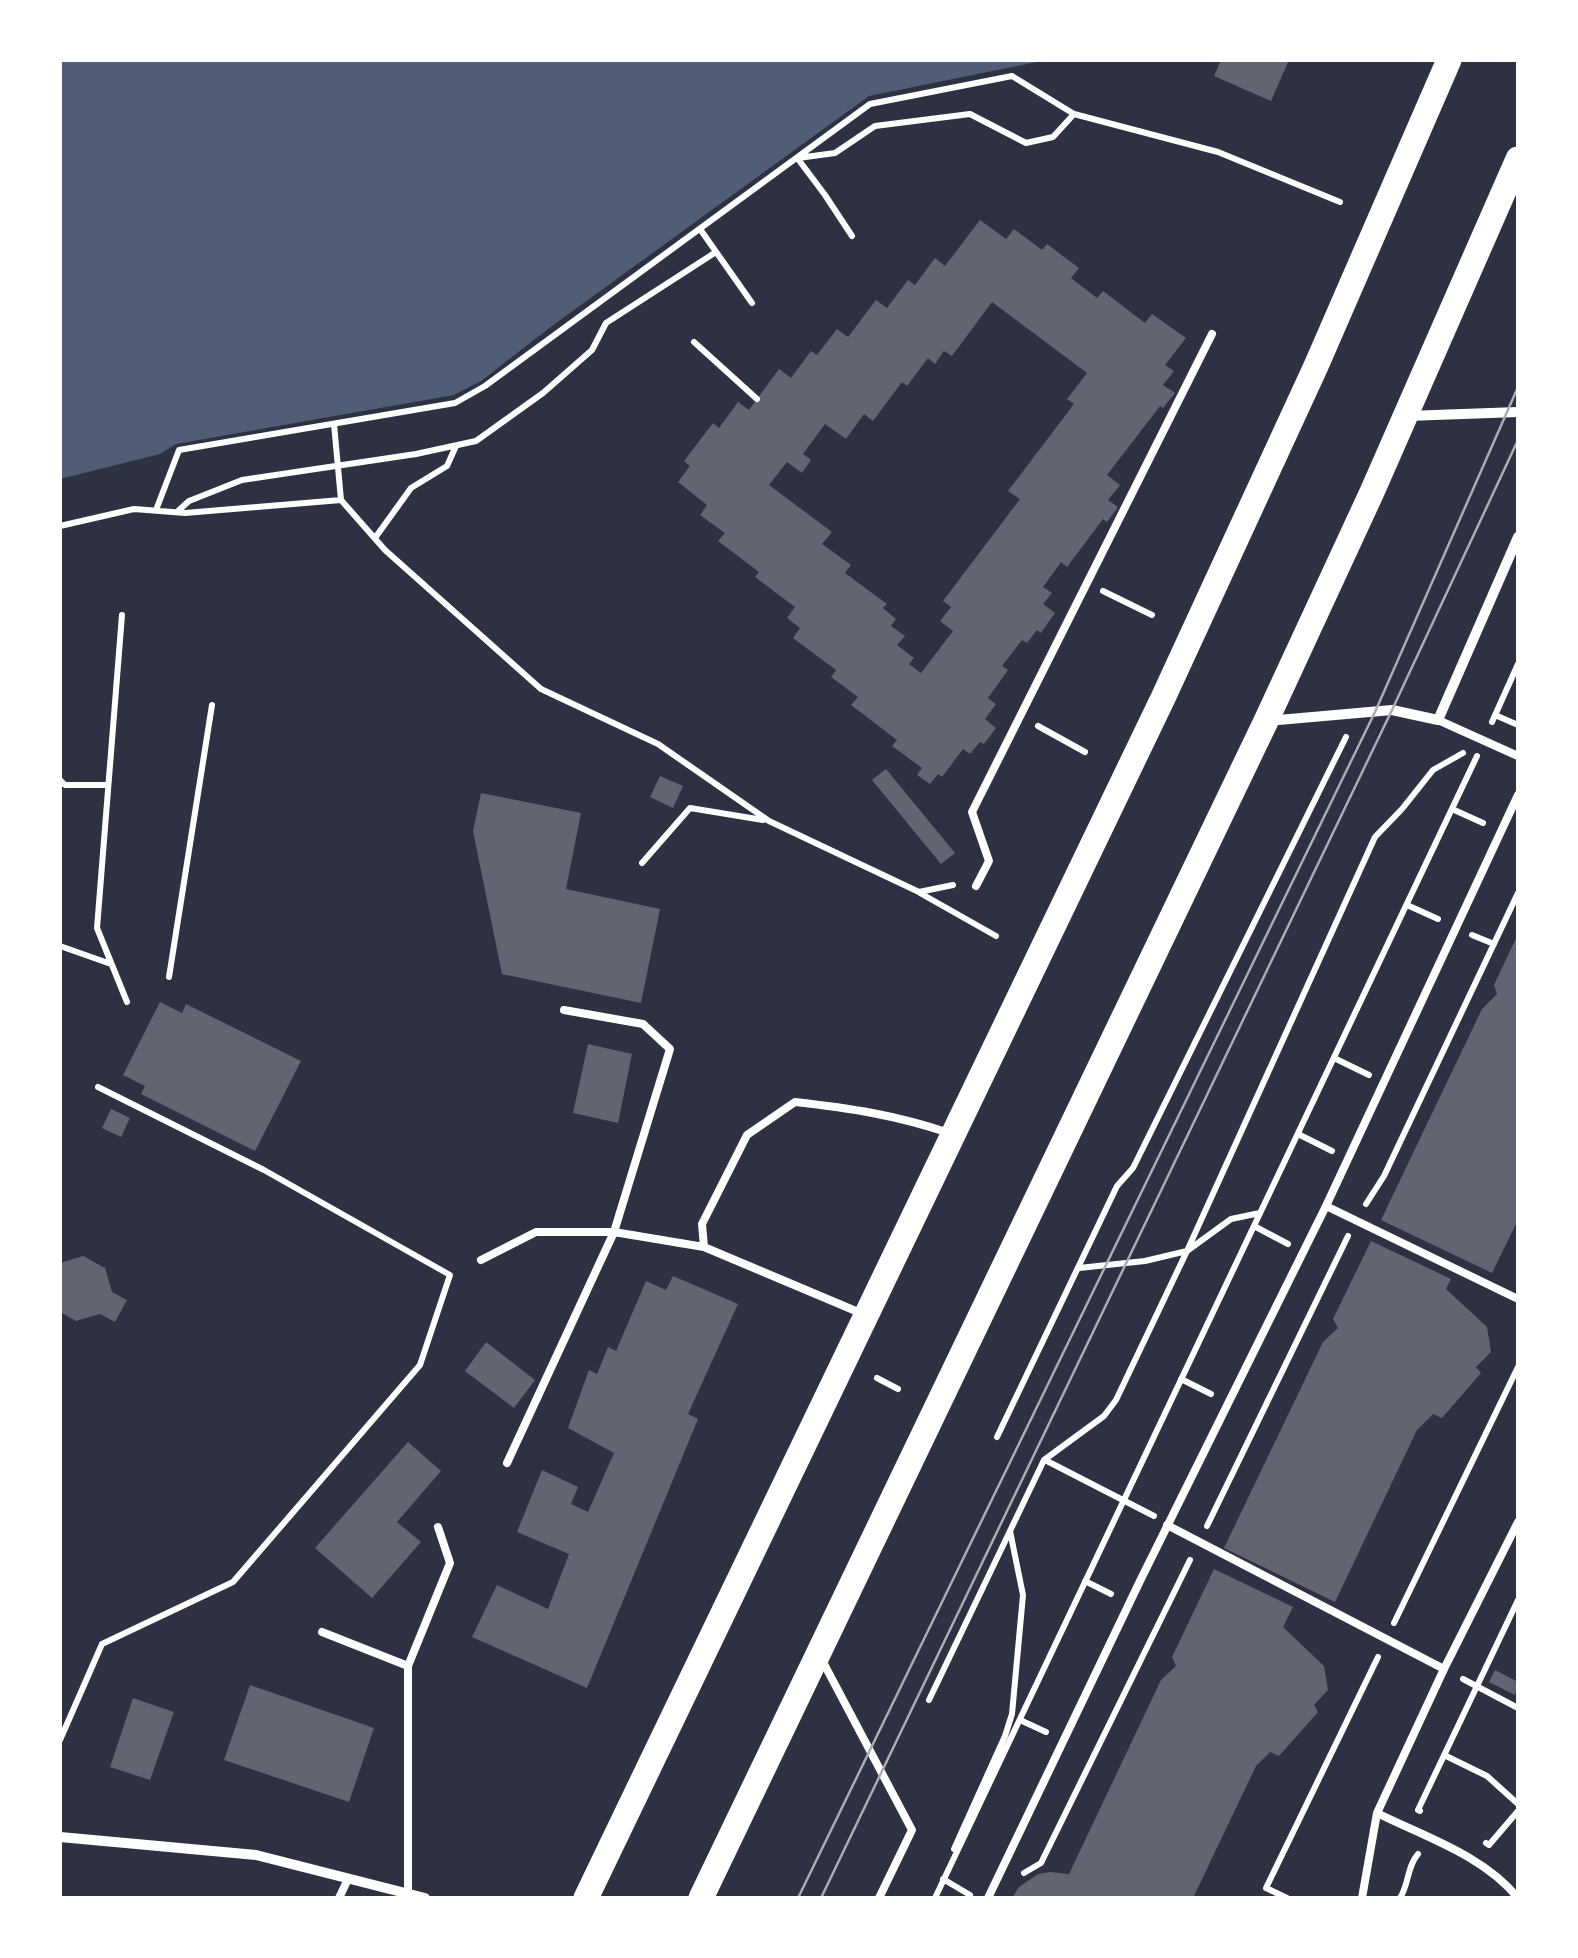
<!DOCTYPE html>
<style>
body{margin:0}
#map{position:relative;width:1578px;height:1958px;overflow:hidden;background:#2d3142;font-family:"DejaVu Sans",sans-serif}
canvas{display:block}
.frame{position:absolute;inset:0;border:62px solid #fff;pointer-events:none}
</style>
<div id="map">
<canvas width="1578" height="1958"></canvas>
<div class="frame"></div>
</div>
<script>
const g = document.querySelector('canvas').getContext('2d');
g.lineJoin = 'round';
function paint(path, color) {
  g.fillStyle = color;
  g.fill(path, 'evenodd');
}
function trace(path, color, width, dash) {
  g.strokeStyle = color;
  g.lineWidth = width;
  g.lineCap = dash ? 'butt' : 'round';
  g.setLineDash(dash || []);
  g.stroke(path);
}
paint(new Path2D(`
 M 60,60 L 1047,60 L 869,96 L 552,326 L 481,381 L 454,395 L 176,444 L 160,454 L 60,479 Z`), '#4f5d75');
paint(new Path2D(`
 M 1221,60 L 1289,60 L 1271,101 L 1214,76 Z
 M 980,220 L 1006,239 L 1014,229 L 1042,250 L 1047,244 L 1079,268 L 1071,278 L 1097,298 L 1103,291 L 1145,323 L 1152,314 L 1186,338 L 1165,365 L 1174,371 L 1163,385 L 1175,393 L 1163,408 L 1160,406 L 1107,475 L 1120,485 L 1108,500 L 1118,507 L 1107,522 L 1103,519 L 1067,567 L 1061,562 L 1043,587 L 1052,593 L 1043,604 L 1055,613 L 1041,633 L 1037,630 L 1027,643 L 1022,640 L 1002,666 L 1008,670 L 988,698 L 996,704 L 985,719 L 996,728 L 984,744 L 980,742 L 970,754 L 963,749 L 942,777 L 938,774 L 930,784 L 917,775 L 922,768 L 892,746 L 897,740 L 851,705 L 858,697 L 831,677 L 836,670 L 793,638 L 800,628 L 787,618 L 795,607 L 755,577 L 759,572 L 718,541 L 725,533 L 700,515 L 707,505 L 678,482 L 690,466 L 684,461 L 713,423 L 719,428 L 738,402 L 749,410 L 779,369 L 791,378 L 811,351 L 817,355 L 837,329 L 848,337 L 876,300 L 887,308 L 908,280 L 915,285 L 935,258 L 945,266 ZM 992,302 L 1087,373 L 1067,399 L 1074,404 L 1008,491 L 1020,499 L 943,601 L 951,607 L 940,621 L 953,631 L 921,673 L 909,664 L 914,658 L 897,645 L 905,636 L 891,626 L 896,619 L 883,608 L 887,604 L 845,573 L 851,565 L 822,544 L 832,532 L 769,485 L 787,462 L 802,473 L 811,460 L 803,454 L 825,424 L 846,439 L 864,414 L 873,421 L 902,382 L 907,386 L 928,358 L 935,364 L 944,351 L 952,356 Z
 M 886,769 L 955,853 L 941,864 L 872,780 Z
 M 660,776 L 683,786 L 673,808 L 650,797 Z
 M 481,793 L 581,813 L 566,889 L 660,909 L 641,1003 L 502,974 L 473,831 Z
 M 1518,934 L 1518,1220 L 1492,1273 L 1381,1220 L 1482,1009 L 1497,994 L 1494,985 Z
 M 160,1002 L 182,1013 L 186,1004 L 301,1061 L 255,1151 L 141,1094 L 145,1086 L 123,1075 Z
 M 588,1044 L 632,1054 L 618,1123 L 573,1113 Z
 M 111,1109 L 130,1118 L 121,1137 L 102,1128 Z
 M 1371,1241 L 1451,1279 L 1446,1289 L 1487,1327 L 1491,1352 L 1476,1367 L 1481,1373 L 1442,1418 L 1433,1414 L 1417,1430 L 1335,1602 L 1224,1548 L 1323,1342 L 1338,1328 L 1333,1319 Z
 M 83,1256 L 105,1268 L 112,1292 L 127,1300 L 115,1322 L 100,1314 L 76,1321 L 60,1312 L 60,1263 Z
 M 673,1276 L 738,1304 L 688,1414 L 698,1419 L 587,1688 L 472,1637 L 497,1585 L 548,1609 L 569,1554 L 517,1532 L 542,1470 L 578,1487 L 571,1504 L 588,1512 L 614,1453 L 568,1428 L 589,1370 L 597,1374 L 608,1347 L 616,1351 L 646,1281 L 666,1290 Z
 M 486,1342 L 535,1380 L 514,1408 L 465,1371 Z
 M 408,1442 L 441,1471 L 397,1522 L 421,1542 L 372,1598 L 315,1548 Z
 M 1214,1569 L 1293,1607 L 1283,1627 L 1324,1666 L 1328,1690 L 1314,1705 L 1318,1712 L 1279,1756 L 1270,1752 L 1256,1766 L 1193,1898 L 1012,1898 L 1019,1887 L 1038,1874 L 1050,1872 L 1069,1874 L 1161,1680 L 1176,1666 L 1172,1657 Z
 M 1495,1670 L 1518,1682 L 1515,1695 L 1489,1682 Z
 M 250,1685 L 374,1728 L 349,1802 L 224,1760 Z
 M 133,1698 L 174,1712 L 150,1780 L 110,1767 Z`), '#626471');
trace(new Path2D(`
 M 798,158 L 835,153 L 875,126 L 970,114 L 1026,143 L 1053,137 L 1074,114 L 1218,152 L 1340,202
 M 798,159 L 825,195 L 852,236
 M 700,229 L 752,303
 M 694,342 L 757,399
 M 334,424 L 341,500
 M 156,510 L 179,450 L 455,403 L 485,386 L 870,104 L 1012,76 L 1074,114
 M 178,511 L 189,501 L 242,480 L 416,454 L 476,441 L 543,393 L 592,350 L 606,323 L 716,252
 M 60,526 L 134,509 L 185,513 L 341,500 L 385,550 L 541,689 L 658,744 L 769,821 L 919,892 L 953,885
 M 375,538 L 411,488 L 447,466 L 456,446
 M 1103,591 L 1152,615
 M 122,615 L 97,928 L 127,1002
 M 1495,715 L 1518,725
 M 1492,722 L 1518,664
 M 1038,726 L 1085,752
 M 60,780 L 65,785 L 108,785
 M 1452,809 L 1483,823
 M 642,863 L 690,808 L 763,820
 M 920,893 L 996,936
 M 1407,905 L 1438,919
 M 1472,935 L 1494,944
 M 60,946 L 111,964
 M 169,977 L 212,705
 M 1334,1058 L 1369,1075
 M 1298,1134 L 1332,1151
 M 1366,1204 L 1384,1176 L 1518,893
 M 1254,1226 L 1288,1244
 M 1079,1268 L 1145,1261 L 1187,1251 L 1231,1219 L 1260,1213
 M 877,1378 L 898,1389
 M 1181,1379 L 1211,1394
 M 997,1437 L 1117,1186 L 1133,1168 L 1346,737
 M 1045,1460 L 1154,1516
 M 1207,1526 L 1348,1236
 M 1085,1581 L 1111,1594
 M 1394,1623 L 1518,1367
 M 1463,1679 L 1518,1708
 M 929,1700 L 1044,1460 L 1104,1416 L 1116,1400 L 1187,1251 L 1375,837 L 1402,809 L 1433,770 L 1463,753
 M 1020,1720 L 1046,1732
 M 60,1740 L 102,1644 L 233,1582 L 420,1365 L 450,1275 L 264,1170 L 98,1087
 M 1444,1755 L 1487,1776 L 1518,1804
 M 1420,1811 L 1418,1810 L 1518,1600
 M 1486,1843 L 1489,1845 L 1518,1811
 M 954,1849 L 1005,1736 L 1012,1714 L 1023,1595 L 1010,1531
 M 1024,1873 L 1041,1863 L 1190,1560
 M 943,1879 L 970,1895
 M 935,1898 L 1477,756
 M 1287,1898 L 1266,1888 L 1378,1657
 M 1400,1898 C 1409,1885 1407,1866 1418,1854`), '#fff', 6);
trace(new Path2D(`
 M 1438,720 L 1518,756
 M 976,886 L 989,861 L 972,812 L 1212,334
 M 1326,1206 L 1518,1299
 M 481,1260 L 536,1232 L 614,1232 L 704,1247
 M 863,1314 L 704,1247 L 702,1224 L 747,1135 L 795,1102 C 849,1108 896,1115 949,1133
 M 507,1463 L 614,1232 L 670,1049 L 643,1024 L 564,1010
 M 1167,1525 L 1444,1669
 M 322,1632 L 408,1666
 M 823,1662 L 912,1830 L 879,1898
 M 1377,1813 C 1425,1837 1483,1855 1518,1898
 M 408,1894 L 408,1666 L 450,1563 L 438,1527
 M 339,1898 L 348,1879
 M 988,1898 L 1140,1581 L 1326,1206 L 1518,795
 M 1362,1898 L 1377,1813 L 1444,1669 L 1518,1522`), '#fff', 8);
trace(new Path2D(`
 M 1407,416 L 1518,412
 M 1267,721 L 1392,710 L 1438,720 L 1518,537
 M 60,1837 L 256,1855 L 425,1898`), '#fff', 10);
trace(new Path2D(`
 M 586,1898 L 1163,698 L 1316,366 L 1449,60
 M 701,1898 L 1266,721 L 1372,492 L 1518,159`), '#fff', 25);
trace(new Path2D(`
 M 798,1898 L 1375,712 L 1518,387
 M 821,1898 L 1392,710 L 1518,440`), '#abadb3', 2.5);
</script>
